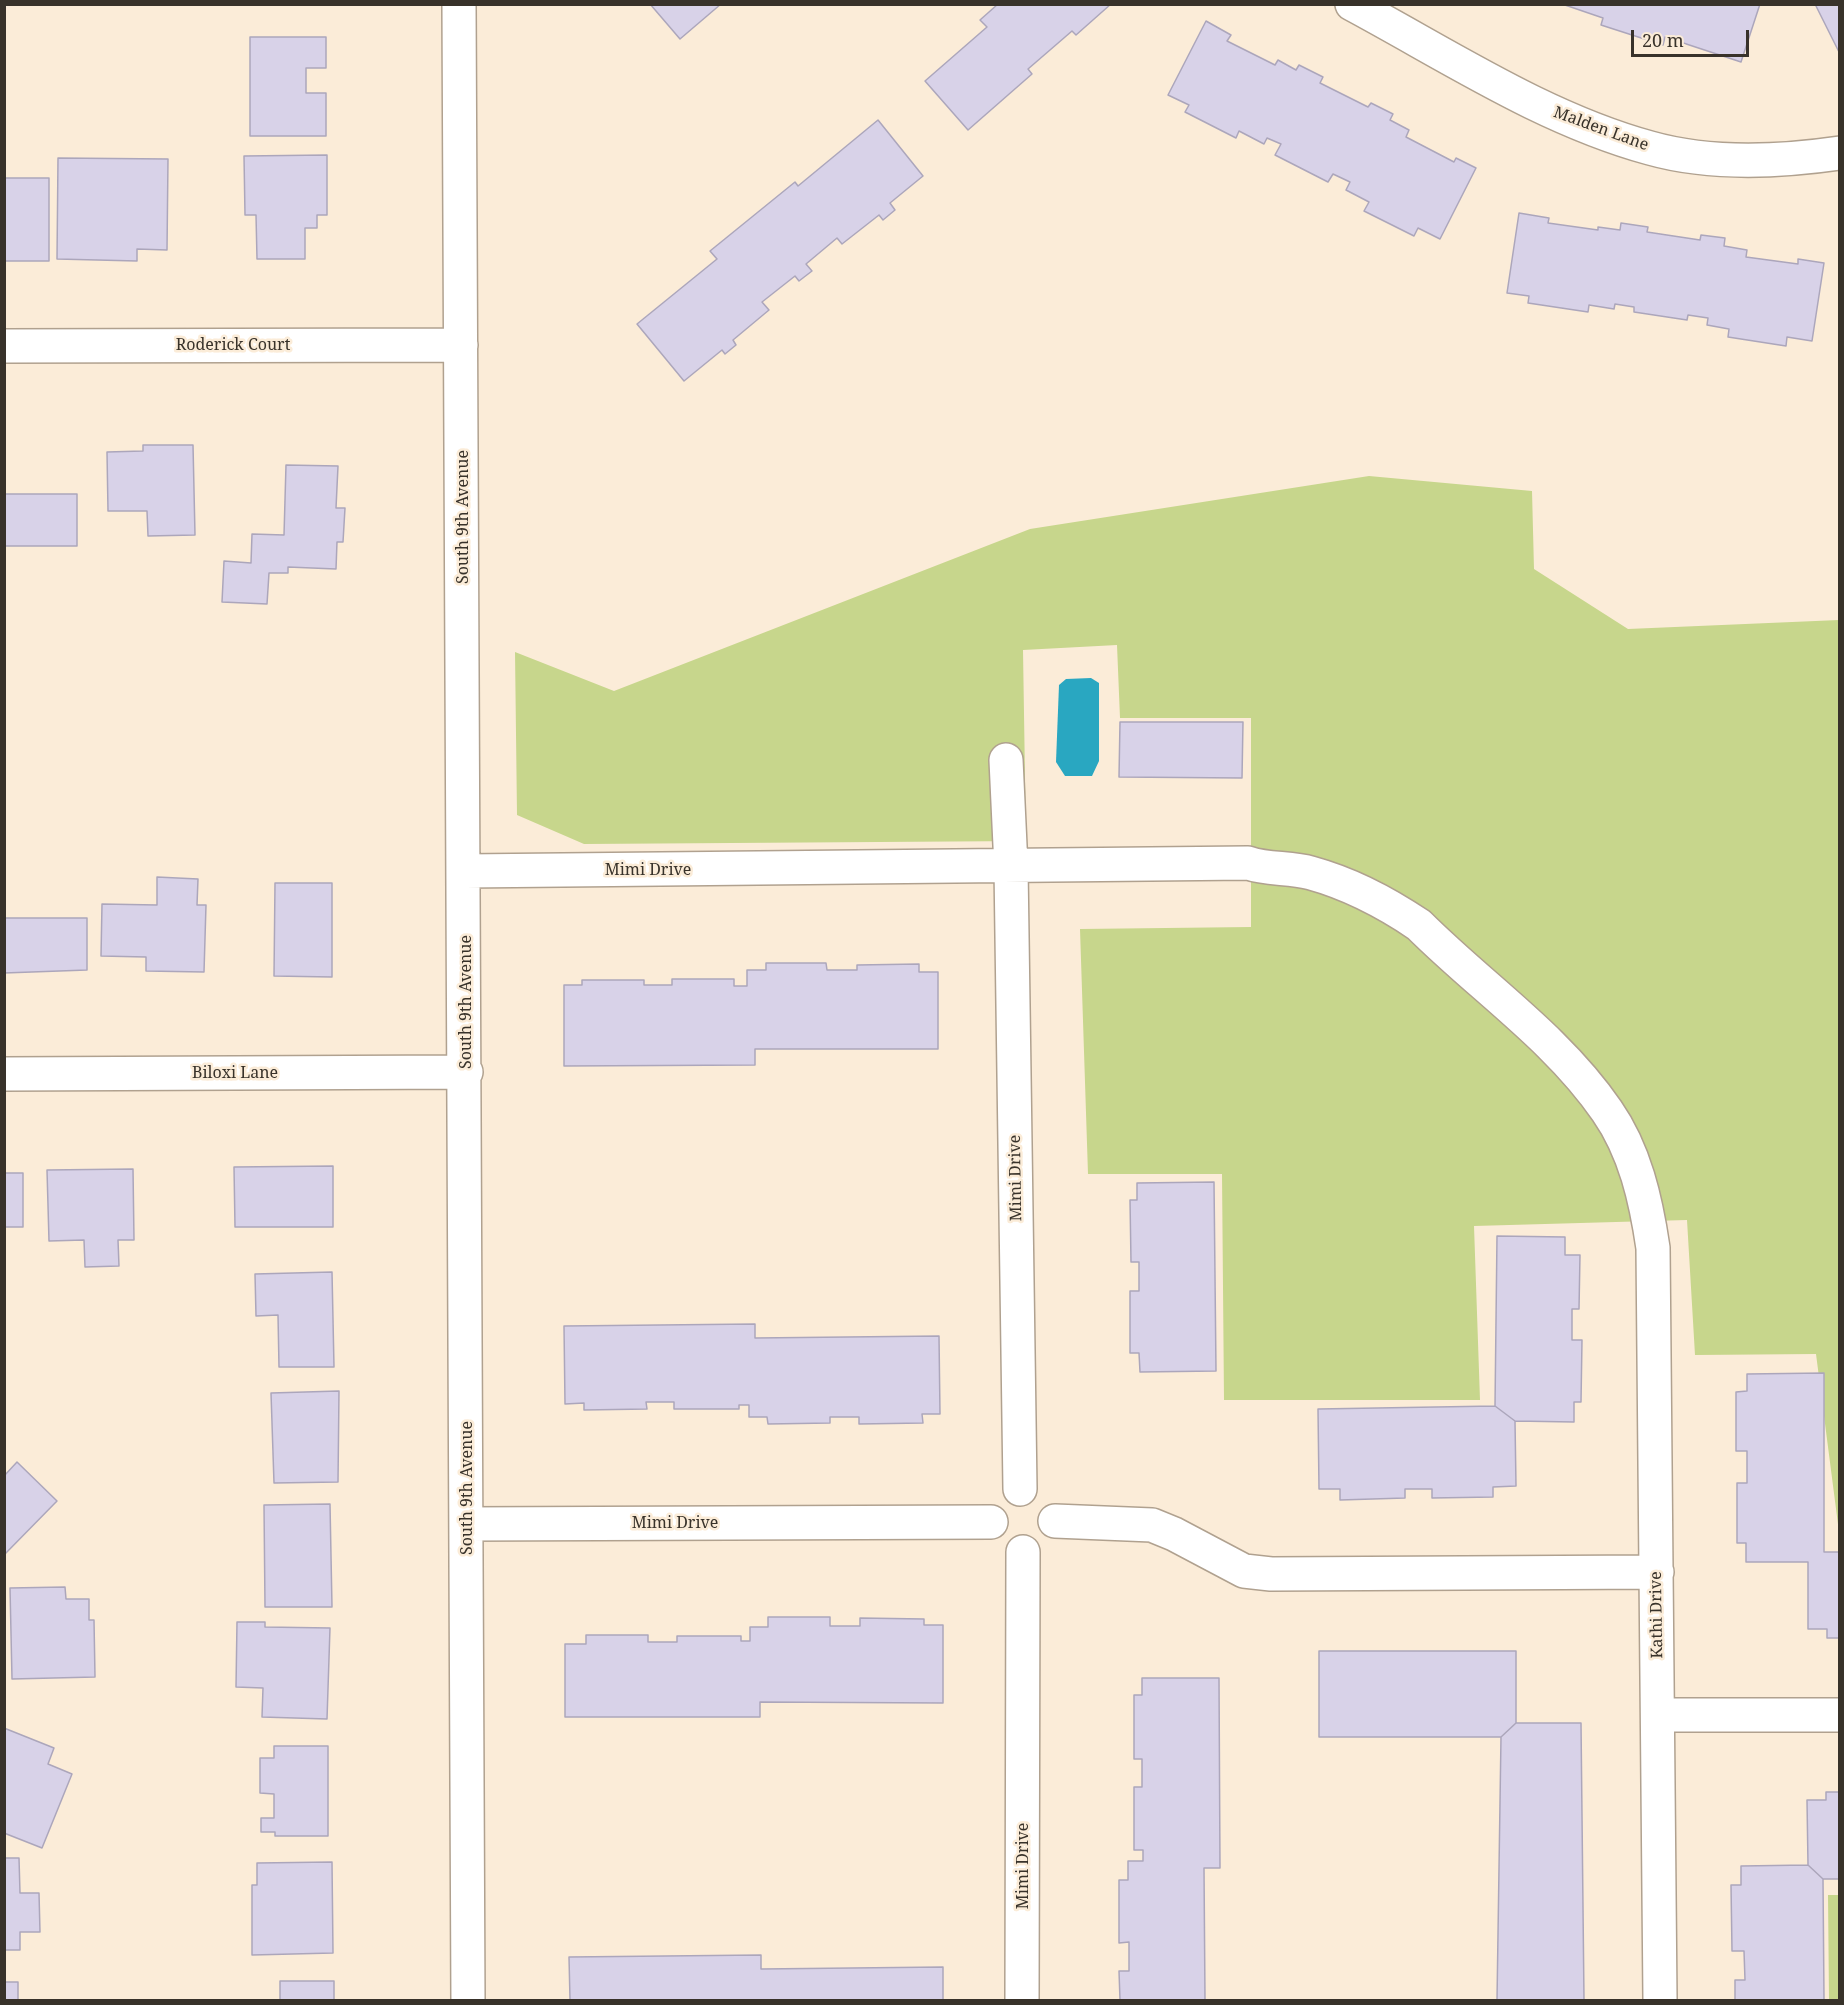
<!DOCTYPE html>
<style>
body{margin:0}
#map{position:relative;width:1844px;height:2005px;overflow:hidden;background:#fbecd8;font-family:"Noto Serif",serif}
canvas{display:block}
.frame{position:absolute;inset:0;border:6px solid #38322a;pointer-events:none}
.scale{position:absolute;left:1631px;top:30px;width:118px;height:27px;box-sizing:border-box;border:3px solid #38322a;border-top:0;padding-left:8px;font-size:18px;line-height:21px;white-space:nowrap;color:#38322a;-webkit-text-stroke:4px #fbecd8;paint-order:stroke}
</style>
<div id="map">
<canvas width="1844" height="2005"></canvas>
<div class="frame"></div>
<div class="scale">20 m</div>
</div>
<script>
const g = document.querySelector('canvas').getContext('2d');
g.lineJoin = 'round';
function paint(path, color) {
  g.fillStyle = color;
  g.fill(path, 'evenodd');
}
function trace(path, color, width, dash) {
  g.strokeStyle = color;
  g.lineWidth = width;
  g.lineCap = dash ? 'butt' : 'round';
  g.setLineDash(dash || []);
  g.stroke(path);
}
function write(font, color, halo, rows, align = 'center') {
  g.font = font + ' "Noto Serif",serif';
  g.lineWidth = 5;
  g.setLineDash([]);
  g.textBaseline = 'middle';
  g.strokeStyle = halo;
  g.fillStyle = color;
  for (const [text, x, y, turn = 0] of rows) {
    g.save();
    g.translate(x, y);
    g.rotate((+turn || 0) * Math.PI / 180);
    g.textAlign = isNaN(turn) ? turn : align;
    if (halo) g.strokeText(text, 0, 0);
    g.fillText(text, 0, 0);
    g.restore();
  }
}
paint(new Path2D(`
 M 1369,476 L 1532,491 L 1534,569 L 1628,629 L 1839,620 L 1839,1532 L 1816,1354 L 1695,1355 L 1687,1220 L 1474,1226 L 1480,1400 L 1224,1400 L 1222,1174 L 1088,1174 L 1080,929 L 1251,927 L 1251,718 L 1120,718 L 1117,645 L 1023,650 L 1026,841 L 584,844 L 517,815 L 515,652 L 614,691 L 1030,529 Z
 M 1828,1895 L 1839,1895 L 1839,2000 L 1829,2000 Z`), '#c7d68c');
paint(new Path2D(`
 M 1091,678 L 1099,683 L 1099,761 L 1092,776 L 1065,776 L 1056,762 L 1059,685 L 1066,679 Z`), '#29a7c1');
const building = new Path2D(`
 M 650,4 L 721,4 L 680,39 Z
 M 998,4 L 1111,4 L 1076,35 L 1072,31 L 1028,69 L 1032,74 L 968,130 L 925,81 L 987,27 L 980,20 Z
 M 1562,4 L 1760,4 L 1741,62 L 1665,37 L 1663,45 L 1601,25 L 1603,18 Z
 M 1815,4 L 1840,4 L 1840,54 Z
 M 1206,21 L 1231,35 L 1227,41 L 1275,65 L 1278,60 L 1296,70 L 1299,65 L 1323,77 L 1320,83 L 1368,107 L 1371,103 L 1393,114 L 1390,120 L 1409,130 L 1406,137 L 1454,162 L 1456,158 L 1476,168 L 1440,239 L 1418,228 L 1414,236 L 1364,211 L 1369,202 L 1346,190 L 1350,182 L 1333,174 L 1328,182 L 1275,155 L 1281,144 L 1267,138 L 1264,144 L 1239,131 L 1236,138 L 1185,112 L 1189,105 L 1168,95 Z
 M 250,37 L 326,37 L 326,68 L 306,68 L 306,93 L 326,93 L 326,136 L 250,136 Z
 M 878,120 L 923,176 L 890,203 L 895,210 L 883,220 L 879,215 L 842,244 L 837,238 L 806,264 L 812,271 L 799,281 L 795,276 L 762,302 L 769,310 L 733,340 L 736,345 L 725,354 L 722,350 L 684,381 L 637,324 L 717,259 L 710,251 L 795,182 L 798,186 Z
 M 327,155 L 327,215 L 317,215 L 317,228 L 305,228 L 305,259 L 257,259 L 256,215 L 245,215 L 244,156 Z
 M 58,158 L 168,159 L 167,250 L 137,249 L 137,261 L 57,259 Z
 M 4,178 L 49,178 L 49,261 L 4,261 Z
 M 1519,213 L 1549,218 L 1548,223 L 1598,230 L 1598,227 L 1620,230 L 1621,223 L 1648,227 L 1647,232 L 1700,240 L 1701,235 L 1725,238 L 1724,246 L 1747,250 L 1746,257 L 1798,264 L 1798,259 L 1824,263 L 1812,341 L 1787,337 L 1786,346 L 1728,337 L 1729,329 L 1707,325 L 1708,318 L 1688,315 L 1687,320 L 1634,312 L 1634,307 L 1615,304 L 1614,309 L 1589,305 L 1588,312 L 1528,303 L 1529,296 L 1507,293 Z
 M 143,445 L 193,445 L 195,535 L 148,536 L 147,511 L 108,511 L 107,452 L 143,451 Z
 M 286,465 L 338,466 L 336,508 L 345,508 L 343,542 L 337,542 L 336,569 L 288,567 L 288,573 L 269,573 L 267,604 L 222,602 L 224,561 L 251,563 L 252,534 L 284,535 Z
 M 4,494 L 77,494 L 77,546 L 4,546 Z
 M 1120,722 L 1243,722 L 1242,778 L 1119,777 Z
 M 157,877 L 198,879 L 197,905 L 206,905 L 204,972 L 146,971 L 146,957 L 101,956 L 102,904 L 157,905 Z
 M 275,883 L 332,883 L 332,977 L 274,976 Z
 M 4,918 L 87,918 L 87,970 L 4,973 Z
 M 766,963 L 826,963 L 827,970 L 857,970 L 857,965 L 919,964 L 919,972 L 938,972 L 938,1049 L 755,1049 L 755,1065 L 564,1066 L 564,985 L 582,985 L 582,980 L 644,980 L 644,985 L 672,985 L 672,979 L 734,979 L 734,986 L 747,986 L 747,970 L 766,970 Z
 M 333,1166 L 333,1227 L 235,1227 L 234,1167 Z
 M 133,1169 L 134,1240 L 118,1240 L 119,1266 L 85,1267 L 84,1240 L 49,1241 L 47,1170 Z
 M 4,1173 L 23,1173 L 23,1227 L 4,1227 Z
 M 1214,1182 L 1216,1371 L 1140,1372 L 1139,1353 L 1130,1353 L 1130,1291 L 1139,1291 L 1139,1262 L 1131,1262 L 1130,1200 L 1137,1200 L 1137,1183 Z
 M 1497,1236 L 1565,1237 L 1565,1255 L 1580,1255 L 1579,1309 L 1572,1309 L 1572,1340 L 1582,1340 L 1581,1402 L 1574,1402 L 1574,1422 L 1515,1421 L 1495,1406 Z
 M 332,1272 L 334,1367 L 279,1367 L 278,1315 L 256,1316 L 255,1274 Z
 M 755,1324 L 755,1338 L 939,1336 L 940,1414 L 922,1414 L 923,1423 L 859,1424 L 859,1417 L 830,1417 L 830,1423 L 768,1424 L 767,1417 L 749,1417 L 749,1405 L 739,1405 L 739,1409 L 674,1409 L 674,1402 L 646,1402 L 647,1409 L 584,1410 L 584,1403 L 565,1404 L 564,1326 Z
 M 1824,1373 L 1824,1552 L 1840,1552 L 1840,1638 L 1827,1638 L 1827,1629 L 1808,1629 L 1808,1562 L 1746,1562 L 1746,1543 L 1737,1543 L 1737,1483 L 1747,1483 L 1747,1451 L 1736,1451 L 1736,1392 L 1747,1391 L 1747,1374 Z
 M 339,1391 L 338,1482 L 274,1483 L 271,1393 Z
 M 1495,1406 L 1515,1421 L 1516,1486 L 1493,1487 L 1493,1497 L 1432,1498 L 1432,1489 L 1405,1489 L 1405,1498 L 1340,1500 L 1340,1489 L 1319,1489 L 1318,1409 Z
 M 17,1462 L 57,1501 L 4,1555 L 4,1476 Z
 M 330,1504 L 332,1607 L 265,1607 L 264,1505 Z
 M 65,1587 L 66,1599 L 89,1599 L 89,1620 L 94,1620 L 95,1677 L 12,1679 L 10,1588 Z
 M 768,1617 L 830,1617 L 830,1626 L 860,1626 L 860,1618 L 924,1619 L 924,1625 L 943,1625 L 943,1703 L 760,1702 L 760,1717 L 565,1717 L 565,1644 L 586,1644 L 586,1635 L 648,1635 L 648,1642 L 677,1642 L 677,1636 L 741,1636 L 741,1641 L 750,1641 L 750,1627 L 768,1627 Z
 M 237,1622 L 265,1622 L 265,1627 L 330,1628 L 327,1719 L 262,1717 L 263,1688 L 236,1687 Z
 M 1319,1651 L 1516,1651 L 1516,1723 L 1501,1737 L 1319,1737 Z
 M 1142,1678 L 1219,1678 L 1220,1868 L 1204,1868 L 1205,2000 L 1120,2000 L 1119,1971 L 1129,1971 L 1129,1942 L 1119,1943 L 1119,1880 L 1128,1880 L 1128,1861 L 1143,1861 L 1143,1850 L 1134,1850 L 1134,1787 L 1142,1787 L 1142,1759 L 1134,1759 L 1134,1695 L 1142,1695 Z
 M 1516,1723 L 1581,1723 L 1584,2000 L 1497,2000 L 1501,1737 Z
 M 4,1728 L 54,1748 L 48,1764 L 72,1774 L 42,1848 L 4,1833 Z
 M 274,1746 L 328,1746 L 328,1836 L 275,1836 L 275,1832 L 261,1832 L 261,1818 L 274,1818 L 274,1794 L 260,1793 L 260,1758 L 274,1758 Z
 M 1826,1792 L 1840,1792 L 1840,1879 L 1823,1879 L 1808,1865 L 1807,1800 L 1826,1800 Z
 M 4,1858 L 19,1858 L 20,1893 L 39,1893 L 40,1932 L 20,1932 L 20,1950 L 4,1950 Z
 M 332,1862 L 333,1953 L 252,1955 L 252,1885 L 257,1885 L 257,1863 Z
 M 1808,1865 L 1823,1879 L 1824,2000 L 1735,2000 L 1735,1980 L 1745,1980 L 1744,1951 L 1732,1951 L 1731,1885 L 1741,1885 L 1741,1866 Z
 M 761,1955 L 761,1969 L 943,1967 L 943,2000 L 570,2000 L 569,1957 Z
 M 280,1981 L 334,1981 L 334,2000 L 280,2000 Z
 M 4,1982 L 18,1982 L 18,2000 L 4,2000 Z`);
paint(building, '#d8d2e8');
trace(building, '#aca6bb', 1.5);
const minor = new Path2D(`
 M 459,4 L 468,2000
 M 1352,4 C 1449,56 1544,119 1650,148 C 1710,165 1778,162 1840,153
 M 4,346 L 461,345
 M 1006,760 L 1011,867 L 1020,1489
 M 465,871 L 1248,863 C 1268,870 1290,867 1311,873 C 1351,884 1385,902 1419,925 C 1481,987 1557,1038 1607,1111 C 1635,1151 1646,1200 1653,1248 L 1660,2000
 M 4,1074 L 466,1072
 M 1055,1521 L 1152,1525 L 1174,1534 L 1244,1571 L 1271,1574 L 1657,1572
 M 467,1524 L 991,1522
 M 1658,1715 L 1840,1715
 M 1022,2000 L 1023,1552`);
trace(minor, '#b0a18f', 36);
trace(minor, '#fff', 33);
write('16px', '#38322a', '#fbecd8', [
 ["Malden Lane",1601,129,20],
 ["Roderick Court",233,345],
 ["South 9th Avenue",463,517,-90],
 ["Mimi Drive",648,870],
 ["South 9th Avenue",466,1002,-90],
 ["Biloxi Lane",235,1073],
 ["Mimi Drive",1016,1178,-91],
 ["South 9th Avenue",467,1488,-90],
 ["Mimi Drive",675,1523],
 ["Kathi Drive",1657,1615,-91],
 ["Mimi Drive",1023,1866,-90]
]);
</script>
